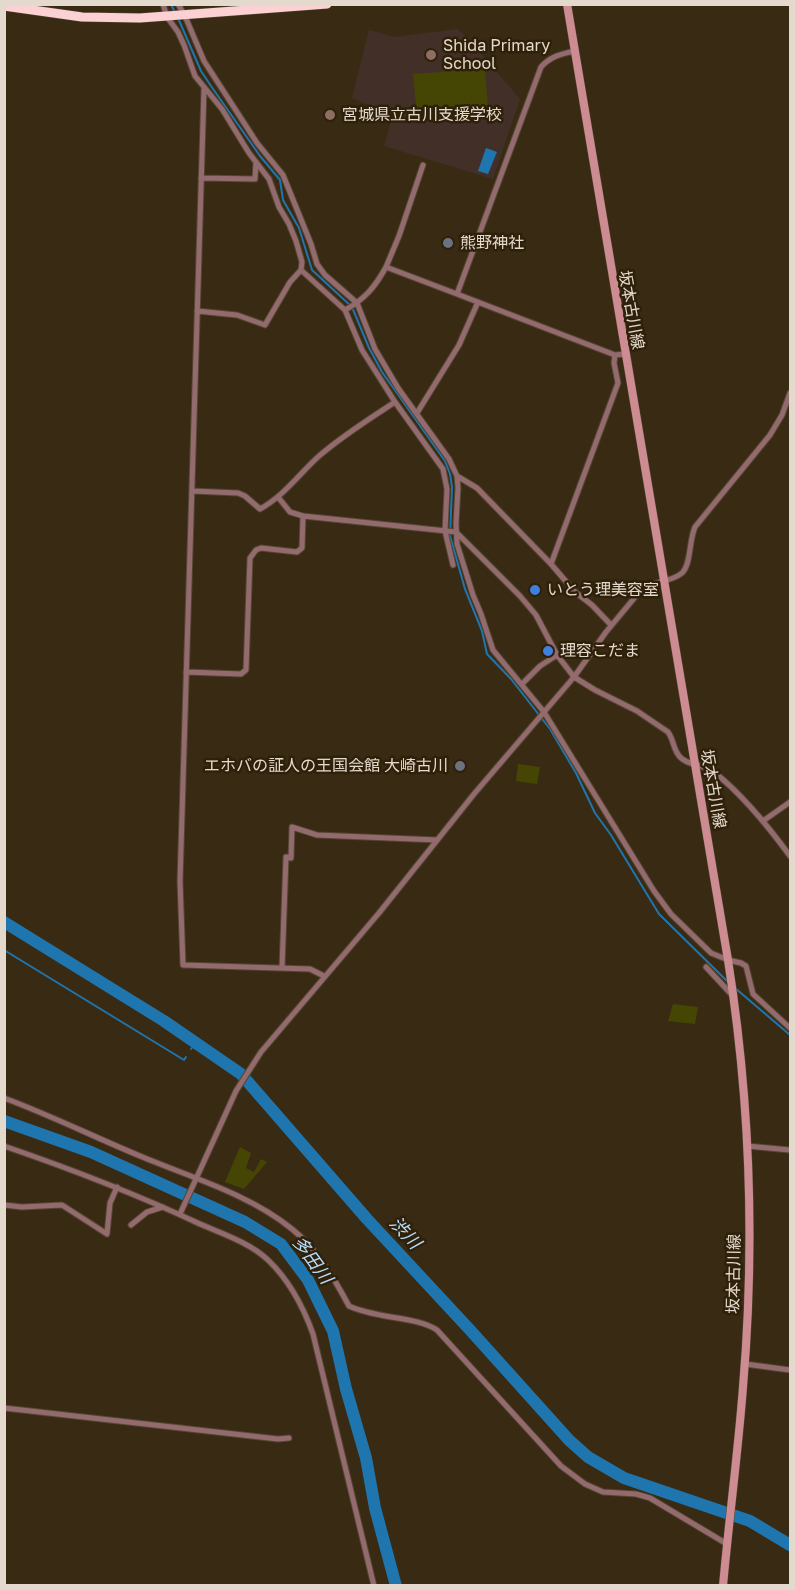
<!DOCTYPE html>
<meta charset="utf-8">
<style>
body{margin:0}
#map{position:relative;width:795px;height:1590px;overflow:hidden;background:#392a14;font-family:"Golos Text",sans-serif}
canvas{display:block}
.frame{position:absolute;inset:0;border:6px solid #e3d9cc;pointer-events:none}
</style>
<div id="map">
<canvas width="795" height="1590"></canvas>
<div class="frame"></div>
</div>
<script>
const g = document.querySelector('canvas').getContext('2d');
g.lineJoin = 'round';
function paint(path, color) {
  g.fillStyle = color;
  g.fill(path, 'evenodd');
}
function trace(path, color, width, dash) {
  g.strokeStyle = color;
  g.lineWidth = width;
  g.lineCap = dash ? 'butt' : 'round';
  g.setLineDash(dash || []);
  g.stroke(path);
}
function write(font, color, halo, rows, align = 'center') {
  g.font = font + ' "Golos Text","Noto Sans JP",sans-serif';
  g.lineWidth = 5;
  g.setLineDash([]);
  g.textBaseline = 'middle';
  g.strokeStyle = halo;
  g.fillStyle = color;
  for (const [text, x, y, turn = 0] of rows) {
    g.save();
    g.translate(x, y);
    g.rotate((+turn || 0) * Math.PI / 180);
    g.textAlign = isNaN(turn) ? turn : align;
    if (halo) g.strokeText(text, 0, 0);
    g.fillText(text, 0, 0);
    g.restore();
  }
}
paint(new Path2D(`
 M 457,29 L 469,39 L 520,99 L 493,179 L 384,146 L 393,115 L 352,98 L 369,30 L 395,37 Z`), '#423028');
paint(new Path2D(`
 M 485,69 L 488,108 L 417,114 L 413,74 Z
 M 518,764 L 540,767 L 537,784 L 516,781 Z
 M 673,1004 L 698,1007 L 695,1024 L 668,1021 Z
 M 240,1147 L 251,1153 L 246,1168 L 254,1172 L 261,1159 L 267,1162 L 244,1189 L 225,1182 Z`), '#454603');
paint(new Path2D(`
 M 486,148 L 497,152 L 488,174 L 478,171 Z`), '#1f76ae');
trace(new Path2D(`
 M 171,4 L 175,13
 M 178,18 L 201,71 L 211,86 L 260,156 L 280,180 L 283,200 L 299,228 L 312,270 L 352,307 L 369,348 L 382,372 L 445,461 L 450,474 L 452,487 L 450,536 L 465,589 L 482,631 L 487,654 L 511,679 L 550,729 L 576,773 L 595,813 L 611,835 L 659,914 L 729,983
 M 4,950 L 184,1060 L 186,1057
 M 735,988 L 790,1035
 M 191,1049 L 196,1042`), '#1f76ae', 2);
trace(new Path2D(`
 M 4,922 L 164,1021 L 241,1074 L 367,1219 L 471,1331 L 569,1440 L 588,1457 L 624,1478 L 750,1521 L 790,1545
 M 4,1121 L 91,1152 L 245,1222 L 281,1244 L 308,1280 L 333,1331 L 346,1389 L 366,1458 L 375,1508 L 396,1586`), '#1f76ae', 12);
const street = new Path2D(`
 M 163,4 L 167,17 L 178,32 L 184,45 L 195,76 L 222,109 L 249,153 L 269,179 L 279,207 L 289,224 L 296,241 L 302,262 L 301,270 L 345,310 L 362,350 L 395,402 L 443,469 L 447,489 L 445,531 L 453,565
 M 178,4 L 185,16 L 204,61 L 257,143 L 283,175 L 311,244 L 317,264 L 325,275 L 357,303 L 375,349 L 398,388 L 449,459 L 457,476 L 458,488 L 456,523 L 457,544 L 473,595 L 481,614 L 493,650 L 544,712 L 654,891 L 671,914 L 711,953 L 728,960 L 741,963 L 746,966 L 753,994 L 790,1028
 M 204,89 L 180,881 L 183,965 L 310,969 L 324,976
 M 201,178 L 255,179 L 256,162
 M 386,267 L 399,236 L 423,165
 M 457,294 L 615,355 L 625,354
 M 345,310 C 365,299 375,287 386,267 L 457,294 L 541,67 C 551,56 561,54 575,51
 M 197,311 L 237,315 L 265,325 L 290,282 L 301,270
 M 417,413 L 459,345 L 478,302
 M 457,476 L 477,488 L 551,564 L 575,592 L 592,605 L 611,625
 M 192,491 L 238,493 L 245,496 L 260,509 C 284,496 299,474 319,456 C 342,436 369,419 395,402
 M 278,497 L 290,512 L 303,516
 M 551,564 L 618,383 L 614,363 L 615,355
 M 186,672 L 241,674 L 246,670 L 250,558 L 256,550 L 261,548 L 297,552 L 302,548 L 303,516 L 456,532 L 520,596 L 536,615 L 557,655 L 574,677 L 595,690 L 637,711 L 668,732 C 674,740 673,750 680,757 C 688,766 704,764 714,772 C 743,795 768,826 790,856
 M 522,684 L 540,666 L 557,655
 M 763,821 L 790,802
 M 706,967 L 733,996
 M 282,968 L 286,857 L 291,858 L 292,827 L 317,835 L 437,840
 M 4,1098 C 50,1115 94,1137 140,1156 C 190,1177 249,1194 292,1229 C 317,1249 334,1278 349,1306 C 376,1319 416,1316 437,1330 L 561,1466 L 585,1484 L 603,1492 L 636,1494 L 650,1498 L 727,1544
 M 4,1146 C 71,1169 136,1194 200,1224 C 223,1234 250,1243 268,1260 C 290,1281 303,1306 313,1334 L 374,1586
 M 747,1146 L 790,1150
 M 4,1205 L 22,1207 L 62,1205 L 107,1234 L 110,1203 L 117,1187
 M 180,1214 L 236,1091 L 261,1052 L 379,913 L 474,794 L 574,677 L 606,632 L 641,590 L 646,586 C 656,582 673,581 682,573 C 691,565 689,540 695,527 L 770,435 L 782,415 L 790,393
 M 131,1225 L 147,1212 L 163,1207
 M 745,1364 L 790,1370
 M 4,1408 L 278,1439 L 289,1438`);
const secondary = new Path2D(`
 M 567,4 L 728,960 C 750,1100 755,1246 743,1387 C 738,1453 729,1519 723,1586`);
const highway = new Path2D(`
 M 4,6 L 82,17 L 140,18 L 327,4`);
trace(street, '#544631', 7);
trace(secondary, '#544631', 9);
trace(highway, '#544631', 10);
trace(street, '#936a6d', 5);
trace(secondary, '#cd8c91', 8);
trace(highway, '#fbd1d4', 9);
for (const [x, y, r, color] of [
 [431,55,6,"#8d6e63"],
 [330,115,6,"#8d6e63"],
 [448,243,6,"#6b7280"],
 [535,590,6,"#3f7fe0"],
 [548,651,6,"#3f7fe0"],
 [460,766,6,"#6b7280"]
]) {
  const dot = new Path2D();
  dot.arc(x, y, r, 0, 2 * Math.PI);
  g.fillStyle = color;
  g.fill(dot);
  trace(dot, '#2f200a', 2);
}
write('16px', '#e3d9cc', '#2f200a', [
 ["Shida Primary",443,46],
 ["School",443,64],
 ["宮城県立古川支援学校",342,115],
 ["熊野神社",460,243],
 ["いとう理美容室",547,590],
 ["理容こだま",560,651],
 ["エホバの証人の王国会館 大崎古川",448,766,"right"]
], 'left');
write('16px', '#e3d9cc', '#2f200a', [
 ["坂本古川線",631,310,80],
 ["坂本古川線",713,789,80],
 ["坂本古川線",734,1274,-89]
]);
write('italic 18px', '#b5dcfb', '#2f200a', [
 ["渋川",405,1233,47],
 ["多田川",312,1260,54]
]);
</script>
